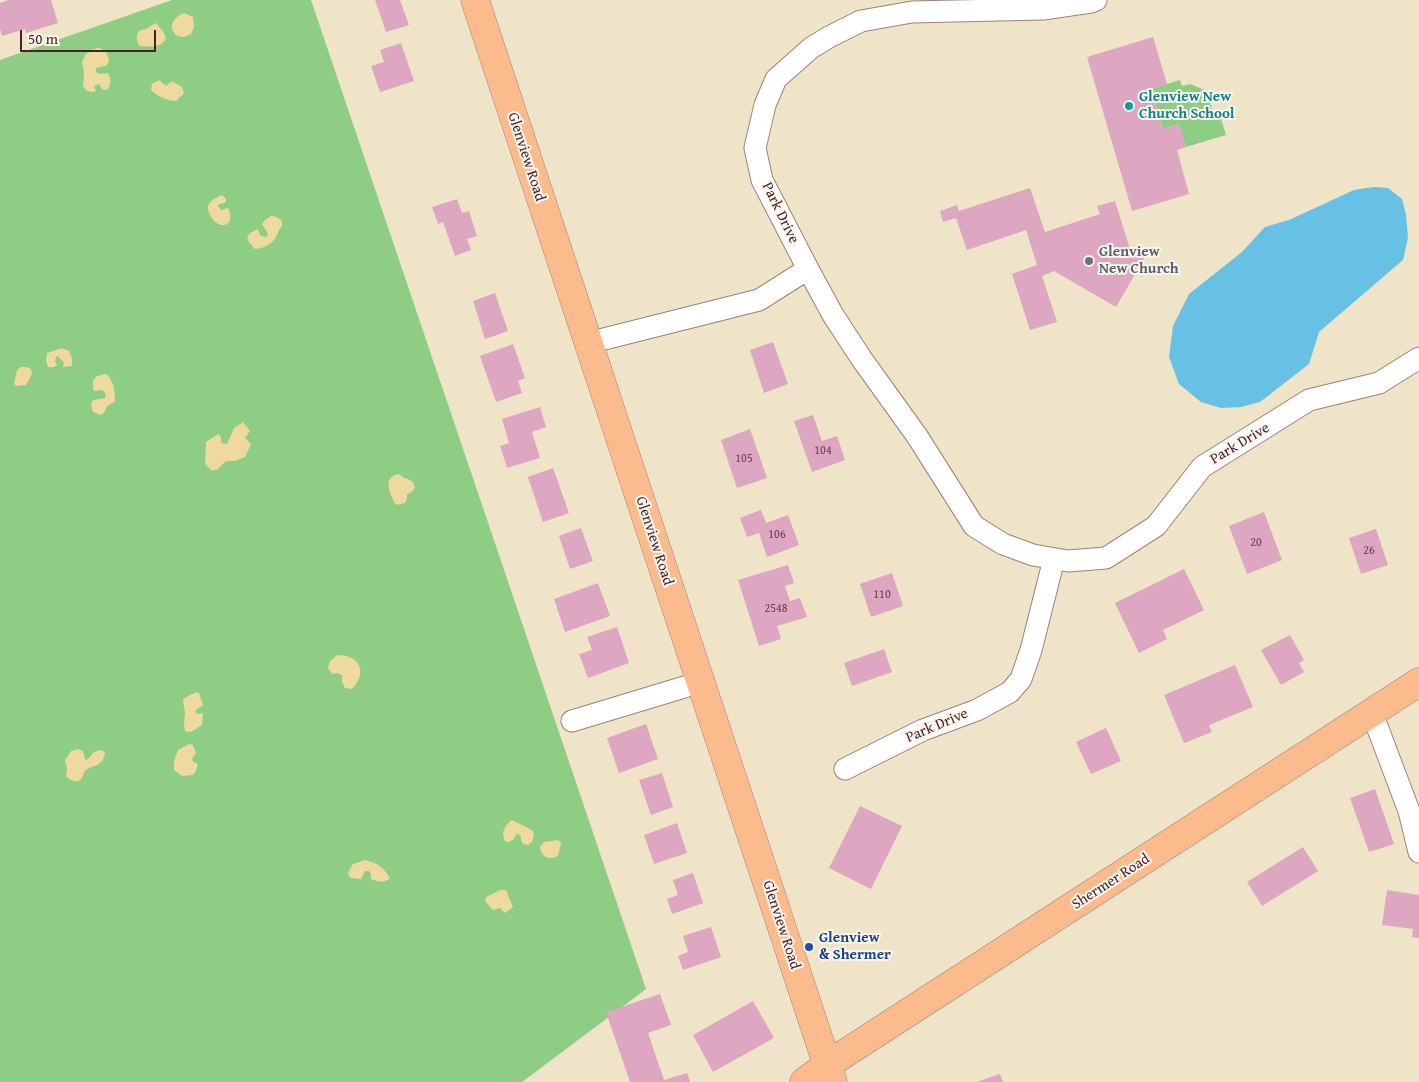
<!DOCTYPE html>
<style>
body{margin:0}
#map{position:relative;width:1419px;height:1082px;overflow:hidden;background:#efe4c7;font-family:"Gentium Book Plus",serif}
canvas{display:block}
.scale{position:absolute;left:20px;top:30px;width:136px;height:22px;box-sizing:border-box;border:2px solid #4a1f2b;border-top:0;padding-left:6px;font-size:15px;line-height:18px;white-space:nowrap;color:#4a1f2b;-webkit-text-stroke:4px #fbf7ec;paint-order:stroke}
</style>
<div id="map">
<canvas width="1419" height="1082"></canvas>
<div class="scale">50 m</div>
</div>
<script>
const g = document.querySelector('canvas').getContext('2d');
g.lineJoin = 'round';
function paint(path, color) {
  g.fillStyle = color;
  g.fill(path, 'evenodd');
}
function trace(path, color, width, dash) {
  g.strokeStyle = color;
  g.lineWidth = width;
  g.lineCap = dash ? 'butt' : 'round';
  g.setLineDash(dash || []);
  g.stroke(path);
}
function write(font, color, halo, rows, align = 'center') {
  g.font = font + ' "Gentium Book Plus",serif';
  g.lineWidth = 4;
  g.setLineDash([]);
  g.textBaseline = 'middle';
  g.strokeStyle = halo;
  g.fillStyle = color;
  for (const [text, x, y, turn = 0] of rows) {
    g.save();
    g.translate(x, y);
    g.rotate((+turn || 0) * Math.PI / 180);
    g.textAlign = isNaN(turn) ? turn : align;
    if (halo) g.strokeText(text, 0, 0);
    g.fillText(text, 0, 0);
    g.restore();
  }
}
paint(new Path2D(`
 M 172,0 L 311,0 L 646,989 L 522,1082 L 0,1082 L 0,60 Z
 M 1180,80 L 1182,86 L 1190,84 L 1207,91 L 1213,113 L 1219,112 L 1226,135 L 1186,147 L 1179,124 L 1163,129 L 1151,89 Z`), '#8dcd84');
paint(new Path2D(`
 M 184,13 L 193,17 L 194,27 L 191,34 L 184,37 L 177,36 C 167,26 173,18 184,13 Z
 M 156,23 L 164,33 L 166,38 C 162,48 149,47 140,46 C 136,41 135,36 140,30 C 148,30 149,26 156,23 Z
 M 98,48 C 106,50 108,54 109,62 L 106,66 L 96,68 L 96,72 L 99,74 L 108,73 C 111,78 111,83 108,89 L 105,90 L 102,89 L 99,84 L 94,86 L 96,91 L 92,92 L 87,91 L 83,86 L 84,73 L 82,62 L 86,54 L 92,50 Z
 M 159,80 L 166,86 L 172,81 L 182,87 L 184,93 L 176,101 C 168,101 156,96 151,90 L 152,84 Z
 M 222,195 L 226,199 L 226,202 L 218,205 L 219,208 L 221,210 L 228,208 C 237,226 219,232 210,215 C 204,203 213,199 222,195 Z
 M 271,216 L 277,217 L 282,221 L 282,226 C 278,230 279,232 276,237 C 273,244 262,249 255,249 L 249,242 L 247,237 L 250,233 L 258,229 C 259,234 261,237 266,237 L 268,234 L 262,224 L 265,220 Z
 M 62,348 L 69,351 L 72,359 L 72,366 L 63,367 L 64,363 L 58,356 L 56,357 L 55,361 L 57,365 L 54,367 L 48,367 L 46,361 L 47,353 Z
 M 21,367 L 26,367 L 31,369 L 32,374 L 26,385 L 16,386 L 14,384 L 17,370 Z
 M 106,374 C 114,380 115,392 115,402 L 107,406 L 104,413 L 101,415 L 93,412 L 91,404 L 93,400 L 105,398 L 106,394 L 102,390 L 95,391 L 93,390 L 93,381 L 97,376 Z
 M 243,422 L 250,431 L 245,438 L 251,444 L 245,457 L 235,461 L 226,461 L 218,469 L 212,471 L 205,464 L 206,442 L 218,434 L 221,437 L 221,443 L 227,444 L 234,428 Z
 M 399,474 L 404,478 L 408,479 L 413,482 L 415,488 L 412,492 L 407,494 L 407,499 L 405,503 L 396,505 C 389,493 382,477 399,474 Z
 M 337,655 C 360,655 368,672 352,689 L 345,688 L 342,682 L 342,675 L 337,673 L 332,674 L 328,668 L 330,661 Z
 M 197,692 L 199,693 L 203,705 L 197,709 L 195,712 L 198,714 L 203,713 L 202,725 L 191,732 L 185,731 L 184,723 L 185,713 L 183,700 L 186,697 Z
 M 189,744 L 193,745 L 196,753 L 192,758 L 193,762 L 198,764 L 196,771 L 193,775 L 182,776 L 174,770 L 174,761 L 178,750 Z
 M 78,749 L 83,751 L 85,759 L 87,760 L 94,752 L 101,750 L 105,752 C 103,768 93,764 85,771 C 83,773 83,777 81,779 C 76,784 70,780 66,776 L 67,768 L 65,760 L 71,751 Z
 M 512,820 L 532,830 L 534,834 L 532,842 L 528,845 L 523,844 L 521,840 L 521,837 L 518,833 C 513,838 514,842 506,842 C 500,834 504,826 512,820 Z
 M 558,840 L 561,843 L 558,856 C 548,860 542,858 540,847 L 544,842 Z
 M 365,860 C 379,864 382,866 390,878 C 385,883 378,882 371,879 L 371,874 L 369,871 L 365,871 L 361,879 L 350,878 L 348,873 L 353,864 Z
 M 500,890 L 506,890 L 513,907 L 505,913 L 500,908 L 493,910 L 485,901 L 486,897 Z`), '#eeda9e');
paint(new Path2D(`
 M 1374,187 L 1388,188 L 1402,199 L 1406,215 L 1408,238 L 1403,260 L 1319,332 L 1309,364 L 1260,402 L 1241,407 L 1221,408 L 1201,402 L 1179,384 L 1169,357 L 1173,326 L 1189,294 L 1242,252 L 1265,227 L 1289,220 L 1354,190 Z`), '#67c1e5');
paint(new Path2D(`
 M 9,0 L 51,0 L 58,23 L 26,33 L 25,29 L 2,36 L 0,29 L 0,3 Z
 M 375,0 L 400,0 L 409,25 L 386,32 Z
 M 1153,37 L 1167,84 L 1151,89 L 1163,129 L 1179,124 L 1186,147 L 1177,150 L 1189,194 L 1132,211 L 1087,57 Z
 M 401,43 L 414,81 L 380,92 L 371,66 L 384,62 L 380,50 Z
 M 1030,188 L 1045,232 L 1100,214 L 1097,206 L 1115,201 L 1130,249 L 1145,257 L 1116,307 L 1054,271 L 1042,276 L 1057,322 L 1030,330 L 1012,274 L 1037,265 L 1026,230 L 967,250 L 956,218 L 943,222 L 940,211 L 957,205 L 959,211 Z
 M 457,199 L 462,213 L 469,211 L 477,236 L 467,239 L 471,250 L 455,256 L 443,222 L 438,224 L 432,207 Z
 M 495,293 L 508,331 L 485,339 L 473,301 Z
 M 773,342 L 788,384 L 764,393 L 750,350 Z
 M 513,344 L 525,378 L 518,381 L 522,393 L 496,402 L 480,356 Z
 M 540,407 L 546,427 L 532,432 L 540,458 L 507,468 L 500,446 L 509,443 L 502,419 Z
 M 813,415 L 822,441 L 837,436 L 845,460 L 812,472 L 794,421 Z
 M 750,429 L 767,478 L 737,488 L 721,440 Z
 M 553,468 L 569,513 L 543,522 L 528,477 Z
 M 761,510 L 766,523 L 788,515 L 799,545 L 767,557 L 759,533 L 747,537 L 740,518 Z
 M 1264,512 L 1282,560 L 1247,574 L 1229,526 Z
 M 581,528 L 593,561 L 570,569 L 559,536 Z
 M 1376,529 L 1388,565 L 1361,574 L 1349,538 Z
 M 788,565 L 794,583 L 785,586 L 790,601 L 800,598 L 807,617 L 777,626 L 781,639 L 759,646 L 738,580 Z
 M 1184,569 L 1204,610 L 1163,630 L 1167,639 L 1139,653 L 1115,603 Z
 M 892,573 L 903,606 L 871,617 L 860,584 Z
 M 598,583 L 610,616 L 565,632 L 554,599 Z
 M 617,627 L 629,663 L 588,678 L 579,654 L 592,650 L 587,637 Z
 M 1290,635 L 1304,660 L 1299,663 L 1304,672 L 1281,685 L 1261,650 Z
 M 884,649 L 892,672 L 852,686 L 844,663 Z
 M 1235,665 L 1253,707 L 1209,725 L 1212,732 L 1184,743 L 1164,695 Z
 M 646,724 L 658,759 L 619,773 L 607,738 Z
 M 1106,728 L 1121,761 L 1091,774 L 1076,742 Z
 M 662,773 L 673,807 L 651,815 L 639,780 Z
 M 1375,789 L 1394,844 L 1369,852 L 1350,798 Z
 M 860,806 L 902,826 L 871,889 L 829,868 Z
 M 677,823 L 687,853 L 654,864 L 644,835 Z
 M 1303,847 L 1318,871 L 1262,906 L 1247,882 Z
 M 693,873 L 703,903 L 672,914 L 667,899 L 678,895 L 673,880 Z
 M 1387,890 L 1419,895 L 1419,938 L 1412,937 L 1413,929 L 1382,925 Z
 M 711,927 L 721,957 L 683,970 L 678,956 L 688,952 L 683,936 Z
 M 660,994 L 671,1025 L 648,1033 L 664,1080 L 687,1073 L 690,1082 L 630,1082 L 606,1012 Z
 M 753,1001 L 774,1038 L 713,1072 L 693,1035 Z
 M 1000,1074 L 1003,1082 L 977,1082 Z`), '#dda6c1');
const minor = new Path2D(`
 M 1096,0 L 1091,2 L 1043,9 L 912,12 L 861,21 L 829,37 L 811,48 L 776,79 L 765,105 L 755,148 L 762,180 L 808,269 L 833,315 L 861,358 L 917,436 L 974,526 L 1003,544 L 1033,555 L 1068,561 L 1106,558 L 1156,526 L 1202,467 L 1309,400 L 1379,383 L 1419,358
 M 588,343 L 759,300 L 808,269
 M 1372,713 L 1409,811 L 1419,852
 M 572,721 L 701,682
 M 845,769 L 923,730 L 977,710 L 1010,692 L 1021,679 L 1031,650 L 1054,559`);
const major = new Path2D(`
 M 475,0 L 833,1082
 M 804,1082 L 827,1065 L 1419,682`);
trace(minor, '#9c8279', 23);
trace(major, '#9c8279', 29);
trace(minor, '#fff', 21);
trace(major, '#fbbb8d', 28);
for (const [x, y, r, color] of [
 [1129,106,5,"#0f9aa8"],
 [1089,261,5,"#6b7280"],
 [809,947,5,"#1a4fb4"]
]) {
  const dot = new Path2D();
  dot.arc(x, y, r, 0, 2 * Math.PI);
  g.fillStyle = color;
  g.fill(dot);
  trace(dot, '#fbf7ec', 2);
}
write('12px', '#6f4150', null, [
 ["104",823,451],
 ["105",744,459],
 ["106",777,535],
 ["20",1256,543],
 ["26",1369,551],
 ["110",882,595],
 ["2548",776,609]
]);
write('bold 15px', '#0d838f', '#fbf7ec', [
 ["Glenview New",1139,97],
 ["Church School",1139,114]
], 'left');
write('15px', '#4a1f2b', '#fbf7ec', [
 ["Glenview Road",526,157,72],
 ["Park Drive",780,213,64],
 ["Park Drive",1240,444,-31],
 ["Glenview Road",654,541,72],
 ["Park Drive",937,726,-23],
 ["Shermer Road",1111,882,-33],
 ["Glenview Road",781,925,72]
]);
write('bold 15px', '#5b616d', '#fbf7ec', [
 ["Glenview",1099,252],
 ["New Church",1099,269]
], 'left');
write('bold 15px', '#164399', '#fbf7ec', [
 ["Glenview",819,938],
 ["& Shermer",819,955]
], 'left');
</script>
